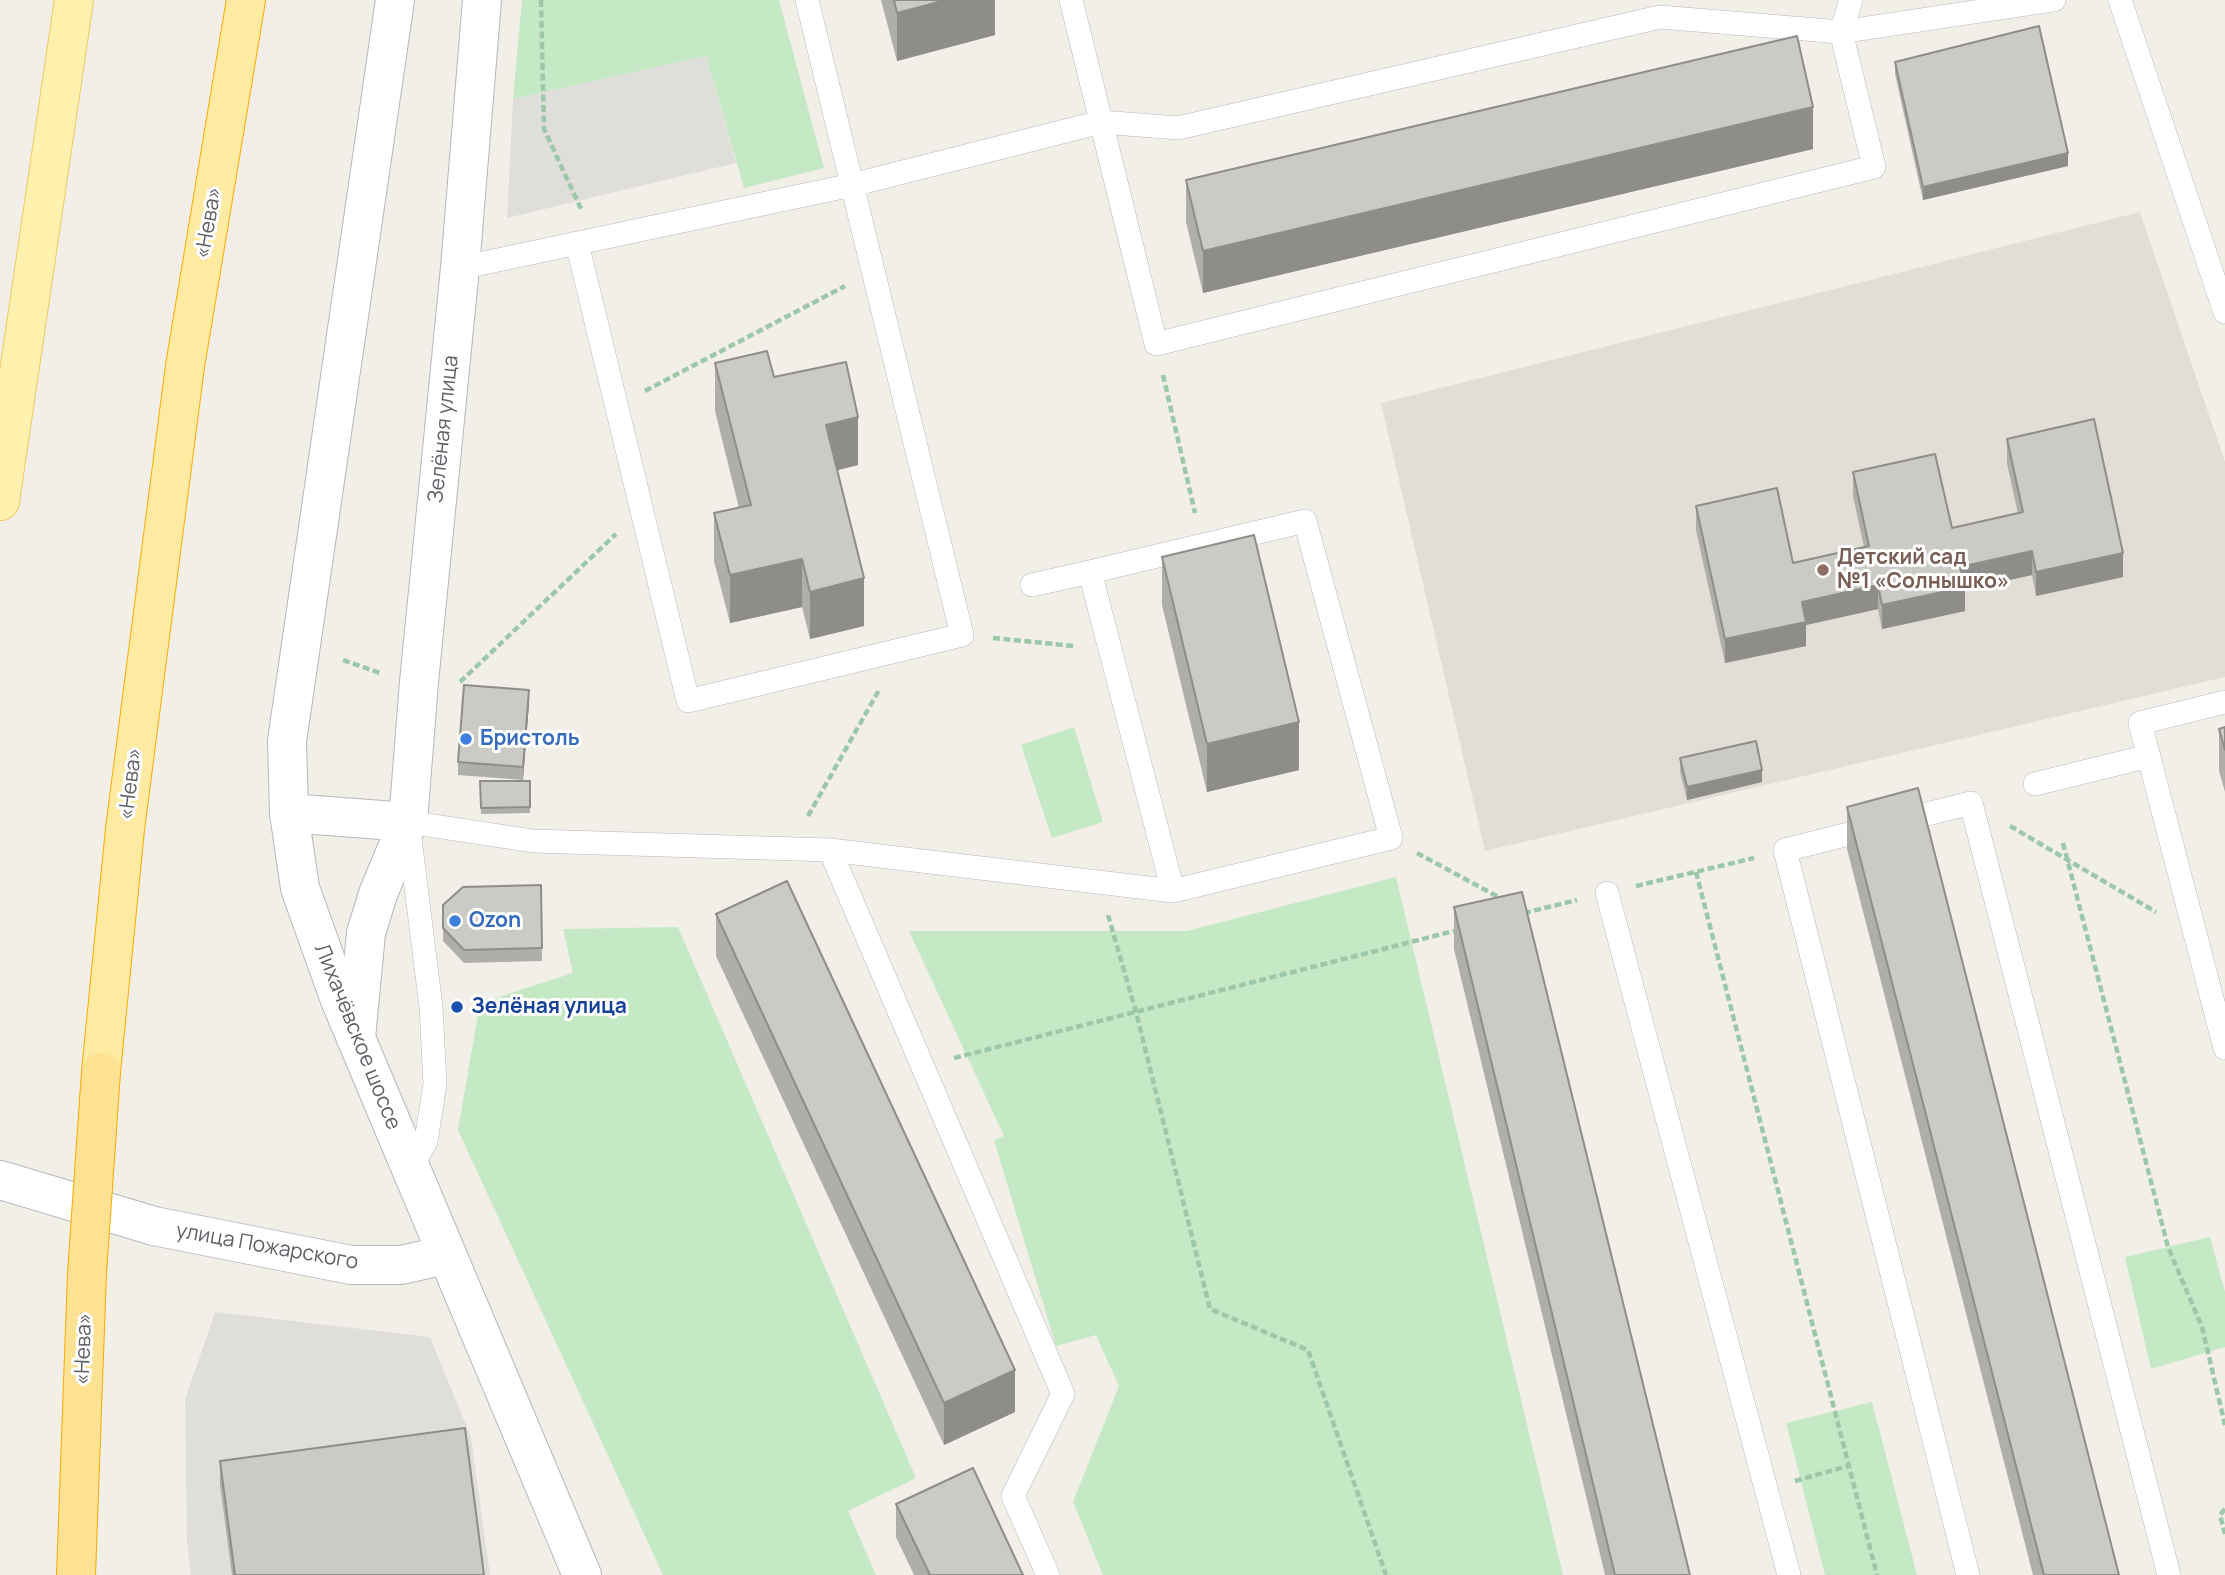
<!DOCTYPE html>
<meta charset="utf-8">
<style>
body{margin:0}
canvas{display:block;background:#f1efe8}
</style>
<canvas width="2225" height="1575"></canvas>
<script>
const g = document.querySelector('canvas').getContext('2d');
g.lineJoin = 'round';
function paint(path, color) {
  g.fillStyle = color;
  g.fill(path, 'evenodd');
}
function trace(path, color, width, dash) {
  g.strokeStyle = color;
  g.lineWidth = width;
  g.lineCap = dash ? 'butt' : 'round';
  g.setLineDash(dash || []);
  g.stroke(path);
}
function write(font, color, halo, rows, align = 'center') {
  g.font = font + ' Manrope,sans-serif';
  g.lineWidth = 6;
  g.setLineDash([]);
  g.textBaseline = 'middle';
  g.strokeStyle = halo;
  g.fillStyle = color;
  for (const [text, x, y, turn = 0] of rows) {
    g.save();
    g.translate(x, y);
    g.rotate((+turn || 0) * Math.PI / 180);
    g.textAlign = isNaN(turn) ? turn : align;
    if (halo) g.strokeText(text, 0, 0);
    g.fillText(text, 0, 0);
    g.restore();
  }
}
paint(new Path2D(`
 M 706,56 L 736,163 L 507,218 L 513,99 Z
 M 215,1312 L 430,1337 L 471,1437 L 490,1575 L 191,1575 L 187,1541 L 185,1400 Z`), '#e0deda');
paint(new Path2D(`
 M 2140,212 L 2225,462 L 2225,677 L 1485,851 L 1381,403 Z`), '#e1ded6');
paint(new Path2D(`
 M 522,0 L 779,0 L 824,168 L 744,188 L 706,56 L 513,99 Z
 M 1074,727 L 1103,822 L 1052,838 L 1021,745 Z
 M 1396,877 L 1563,1575 L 1103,1575 L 1073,1502 L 1119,1386 L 1096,1335 L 1056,1346 L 994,1140 L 1004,1136 L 909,931 L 1187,931 Z
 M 678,927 L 916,1478 L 848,1511 L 876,1575 L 663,1575 L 458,1130 L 480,1003 L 573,973 L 563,929 Z
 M 2210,1237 L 2225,1292 L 2225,1347 L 2151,1369 L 2125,1257 Z
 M 1872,1402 L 1917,1575 L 1825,1575 L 1786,1423 Z`), '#c5e8c5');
const service = new Path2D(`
 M 1071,0 L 1156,344 L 1874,167 L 1841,32 L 1851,0
 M 2120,0 L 2225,312
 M 577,243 L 688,701 L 962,635 L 807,0
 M 460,268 L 852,185 L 1101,122 L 1178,128 L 1660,17 L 1841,32 L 2054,0
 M 1032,585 L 1090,572
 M 2225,702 L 2140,723 L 2225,1048
 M 2035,784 L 2149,756
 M 830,850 L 1063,1394 L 1013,1496 L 1048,1575
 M 1607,893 L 1789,1575
 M 410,1169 L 426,1141 L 435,1084 L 431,1007 L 408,822 L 533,841 L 830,850 L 1173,891 L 1391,838 L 1305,521 L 1090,572 L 1173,891
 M 1968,1575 L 1785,850 L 1971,803 L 2169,1575`);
const minor = new Path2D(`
 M 289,813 L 408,822
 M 356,1038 L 366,933 L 378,894 L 408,822 L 419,682 L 460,268 L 482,0`);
const tertiary = new Path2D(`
 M 395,0 L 287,741 L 289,813 L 300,888 L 340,1000 L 582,1575
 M 0,1180 L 154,1226 L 351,1265 L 401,1265 L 446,1255`);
const primary = new Path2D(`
 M 0,501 L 74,0`);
const trunk = new Path2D(`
 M 101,1072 L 125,829 L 185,366 L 246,0`);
const motorway = new Path2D(`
 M 76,1575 L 87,1273`);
trace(service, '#b5b8bc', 24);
trace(minor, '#b5b8bc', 40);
trace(tertiary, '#b5b8bc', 40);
trace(primary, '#f2c960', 40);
trace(trunk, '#f9ab00', 40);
trace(motorway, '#f9ab00', 40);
trace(new Path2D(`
 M 541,0 L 544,129 L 582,211
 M 1163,375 L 1195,513
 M 645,391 L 845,286
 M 993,638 L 1074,646
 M 343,660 L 380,673
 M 460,682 L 616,534
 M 808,816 L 879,690
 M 2010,826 L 2156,912
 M 2063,843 L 2168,1247 L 2202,1327 L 2225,1425
 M 1417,853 L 1502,899
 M 1696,872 L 1877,1575
 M 1636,886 L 1754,858
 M 1524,913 L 1577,900
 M 1108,915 L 1136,1012 L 1210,1309 L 1308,1350 L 1386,1575
 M 954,1058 L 1458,930
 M 1795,1481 L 1848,1466
 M 2225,1509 L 2220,1515 L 2225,1534`), '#9cc7a9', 4.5, [7, 3.5]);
trace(service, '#fff', 23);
trace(minor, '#fff', 38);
trace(tertiary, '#fff', 38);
trace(primary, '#fff2af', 38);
trace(trunk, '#feeaa1', 38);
trace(motorway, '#fde293', 38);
const motorwayBridge = new Path2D(`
 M 87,1273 L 101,1072`);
trace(motorwayBridge, '#f9ab00', 40, []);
trace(motorwayBridge, '#fde293', 38);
paint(new Path2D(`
 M 881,0 L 995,0 L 995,35 L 897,61 Z
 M 1895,62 L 2068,166 L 1923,200 L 1895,74 Z
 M 1813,149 L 1203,293 L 1186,222 L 1186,180 Z
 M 715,363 L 774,377 L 858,465 L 838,470 L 864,626 L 810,639 L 802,607 L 730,623 L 714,561 L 714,513 L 739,508 L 715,411 Z
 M 2007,439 L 2123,577 L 2036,596 L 2032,575 L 1965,590 L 1965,611 L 1882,629 L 1878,609 L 1806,625 L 1806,646 L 1725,663 L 1696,530 L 1696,506 L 1793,563 L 1864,547 L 1853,496 L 1853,472 L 1952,528 L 2018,514 L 2007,463 Z
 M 1162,557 L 1299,770 L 1207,792 L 1162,605 Z
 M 529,703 L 523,780 L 458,775 L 458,762 Z
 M 2225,727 L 2225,792 L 2219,771 L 2219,729 Z
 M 1680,758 L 1762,782 L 1687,800 L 1680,771 Z
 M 480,781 L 530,781 L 530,813 L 481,814 Z
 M 1847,807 L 2119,1575 L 2033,1575 L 1847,849 Z
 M 541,885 L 542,961 L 464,963 L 443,941 L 443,905 Z
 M 1454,907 L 1690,1575 L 1605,1575 L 1454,949 Z
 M 716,914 L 1015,1412 L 944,1445 L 716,956 Z
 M 220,1461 L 484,1575 L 232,1575 L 220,1485 Z
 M 896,1504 L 1023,1575 L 914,1575 L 896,1537 Z`), '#afaea9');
paint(new Path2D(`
 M 946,0 L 995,0 L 995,35 L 897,61 L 897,13 Z
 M 1813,107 L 1813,149 L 1203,293 L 1203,251 Z
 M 2068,153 L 2068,166 L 1923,200 L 1923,187 Z
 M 858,417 L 858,465 L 826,473 L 826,425 Z
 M 2032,551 L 2032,575 L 1965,590 L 1965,611 L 1882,629 L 1882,605 L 1960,567 Z
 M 2123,553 L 2123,577 L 2036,596 L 2036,572 Z
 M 802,559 L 802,607 L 730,623 L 730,575 Z
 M 864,578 L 864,626 L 810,639 L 810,592 Z
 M 1878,585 L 1878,609 L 1806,625 L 1806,646 L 1725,663 L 1725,639 L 1802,602 Z
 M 529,690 L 529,703 L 523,780 L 523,767 Z
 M 1299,722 L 1299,770 L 1207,792 L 1207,744 Z
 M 1762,770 L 1762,782 L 1687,800 L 1687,787 Z
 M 1015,1370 L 1015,1412 L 944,1445 L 944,1403 Z`), '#8f8d8a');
const building = new Path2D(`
 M 894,0 L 946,0 L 897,13 Z
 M 2039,26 L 2068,153 L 1923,187 L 1895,62 Z
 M 1797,36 L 1813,107 L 1203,251 L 1186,180 Z
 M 767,351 L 774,377 L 846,362 L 858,417 L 826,425 L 864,578 L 810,592 L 802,559 L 730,575 L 714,513 L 751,505 L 715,363 Z
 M 2094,419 L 2123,553 L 2036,572 L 2032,551 L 1960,567 L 1965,587 L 1882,605 L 1878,585 L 1802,602 L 1806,622 L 1725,639 L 1696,506 L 1777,488 L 1793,563 L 1869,546 L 1853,472 L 1935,454 L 1952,528 L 2023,512 L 2007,439 Z
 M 1254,535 L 1299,722 L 1207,744 L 1162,557 Z
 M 464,685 L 529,690 L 523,767 L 458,762 Z
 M 2225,727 L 2225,750 L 2219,729 Z
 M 1756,741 L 1762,770 L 1687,787 L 1680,758 Z
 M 480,781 L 530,781 L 530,807 L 481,808 Z
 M 1918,788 L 2119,1575 L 2044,1575 L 1847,807 Z
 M 787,881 L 1015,1370 L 944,1403 L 716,914 Z
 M 541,885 L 542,948 L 464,950 L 443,928 L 443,905 L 463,887 Z
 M 1522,892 L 1690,1575 L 1615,1575 L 1454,907 Z
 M 465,1428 L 484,1575 L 235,1575 L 220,1461 Z
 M 973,1468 L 1023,1575 L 930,1575 L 896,1504 Z`);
paint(building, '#cccac5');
trace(building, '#8f8d8a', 2);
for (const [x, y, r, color] of [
 [1823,570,7,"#8d6e63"],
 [466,739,7,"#3f7fe0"],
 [455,921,7,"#3f7fe0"],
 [457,1007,7,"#1a4fb4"]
]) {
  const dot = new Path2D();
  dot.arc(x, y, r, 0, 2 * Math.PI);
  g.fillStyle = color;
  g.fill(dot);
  trace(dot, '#fff', 2.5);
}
write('21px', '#5f6368', '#fff', [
 ["«Нева»",209,223,-80],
 ["Зелёная улица",444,429,-84],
 ["«Нева»",131,784,-83],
 ["Лихачёвское шоссе",357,1037,68],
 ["улица Пожарского",267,1247,10],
 ["«Нева»",84,1349,-88]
]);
write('bold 21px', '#785e54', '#fff', [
 ["Детский сад",1837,558],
 ["№1 «Солнышко»",1837,582]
], 'left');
write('bold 21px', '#366cbe', '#fff', [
 ["Бристоль",480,739],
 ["Ozon",469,921]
], 'left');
write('bold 21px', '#164399', '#fff', [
 ["Зелёная улица",471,1007]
], 'left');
</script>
